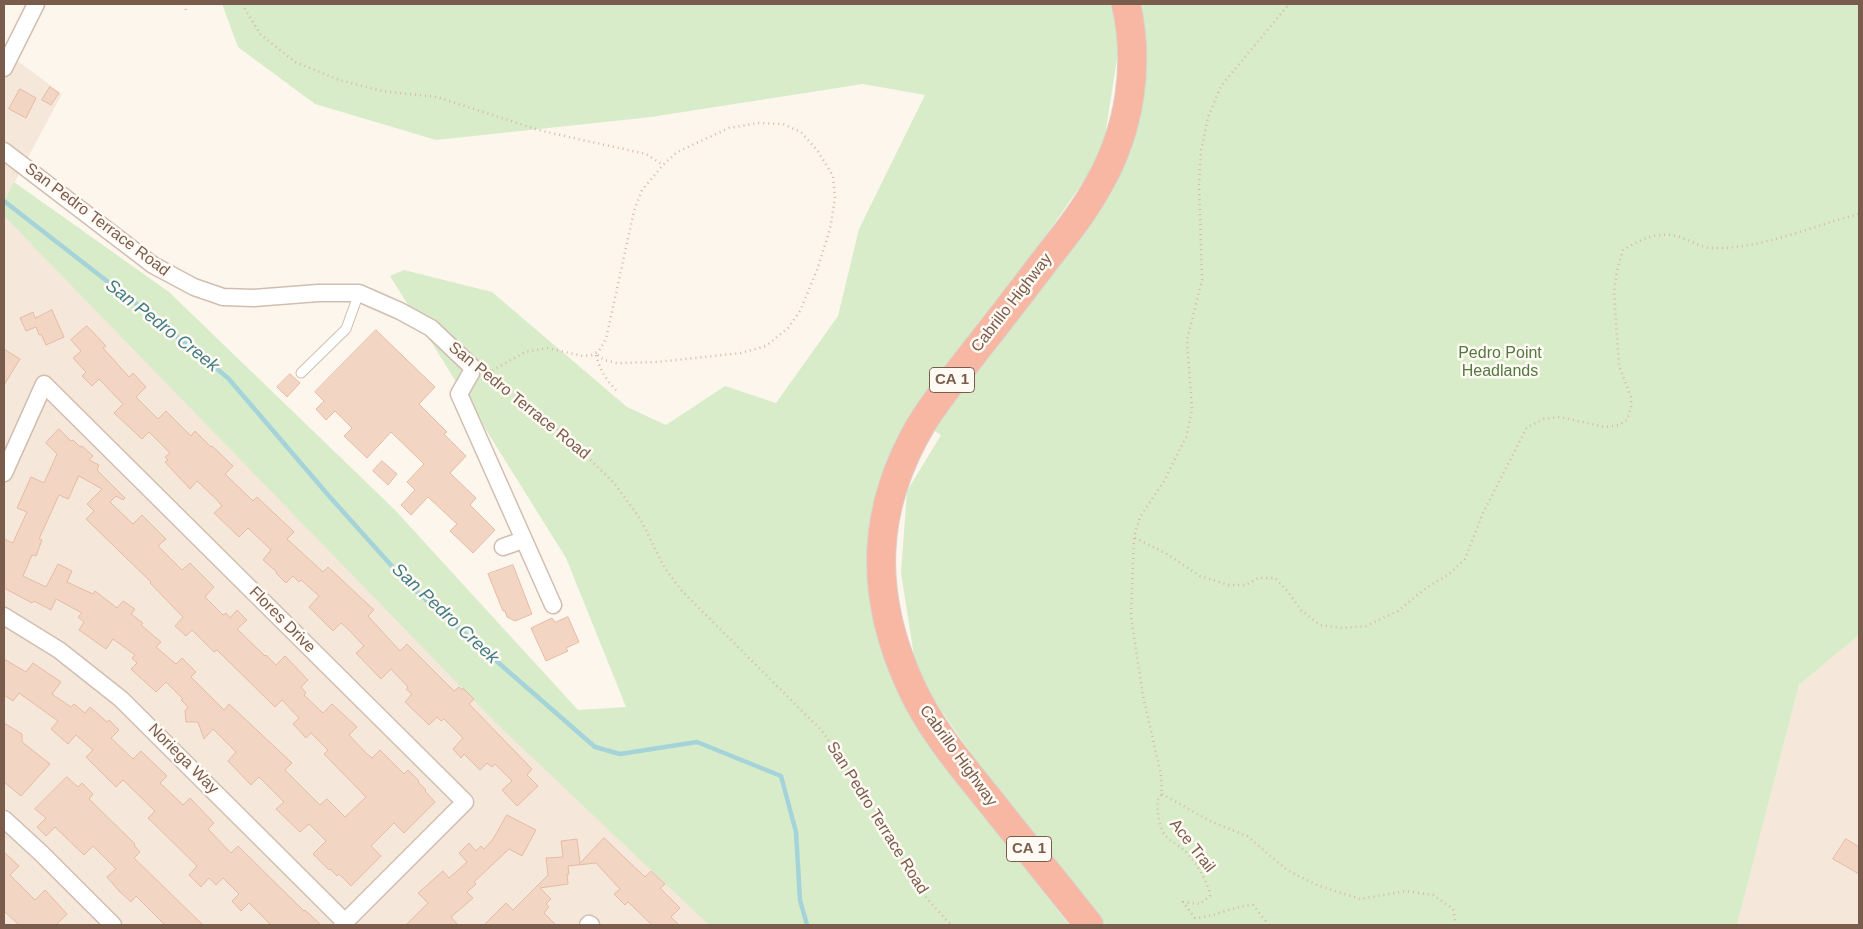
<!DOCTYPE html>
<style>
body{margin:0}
#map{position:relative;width:1863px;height:929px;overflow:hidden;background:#fdf6ec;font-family:Helvetica,sans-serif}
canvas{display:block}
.frame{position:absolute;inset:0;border:5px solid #7a5c4d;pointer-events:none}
</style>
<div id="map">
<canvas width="1863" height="929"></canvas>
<div class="frame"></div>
</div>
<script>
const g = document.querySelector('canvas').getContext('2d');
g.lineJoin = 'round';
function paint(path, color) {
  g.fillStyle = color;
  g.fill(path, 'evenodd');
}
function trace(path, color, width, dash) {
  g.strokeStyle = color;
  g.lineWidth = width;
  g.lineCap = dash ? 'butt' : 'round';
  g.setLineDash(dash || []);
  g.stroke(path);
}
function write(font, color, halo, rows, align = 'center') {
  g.font = font + ' Helvetica,sans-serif';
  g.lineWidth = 5;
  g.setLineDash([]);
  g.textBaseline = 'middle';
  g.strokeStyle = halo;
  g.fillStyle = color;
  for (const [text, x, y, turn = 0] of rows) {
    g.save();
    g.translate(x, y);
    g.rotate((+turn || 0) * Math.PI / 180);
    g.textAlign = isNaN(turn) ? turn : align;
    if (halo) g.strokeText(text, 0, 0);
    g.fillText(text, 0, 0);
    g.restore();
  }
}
paint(new Path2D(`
 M 4,51 L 62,94 L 4,202 Z
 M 4,216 L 718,925 L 4,925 Z
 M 1859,635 L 1859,925 L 1737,925 L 1799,685 Z`), '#f5e8da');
paint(new Path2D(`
 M 222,4 L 1119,4 L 1124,14 L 1102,155 L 1017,277 L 905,431 L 870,563 L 890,668 L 984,814 L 1069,925 L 709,925 L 497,724 L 4,216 L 4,202 L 14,182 L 169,292 L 395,510 L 578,710 L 626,707 L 566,558 L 390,276 L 404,270 L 492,292 L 627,407 L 666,425 L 725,386 L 776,403 L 838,316 L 859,229 L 925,95 L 863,84 L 651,117 L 436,140 L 315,104 L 238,47 Z
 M 1125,4 L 1859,4 L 1859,635 L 1799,685 L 1737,925 L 1106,925 L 1008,808 L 917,675 L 901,573 L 907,491 L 941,435 L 920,422 L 1102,160 L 1130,60 Z`), '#d8ecc9');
trace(new Path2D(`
 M 4,201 L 148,313 L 228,378 L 329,496 L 407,583 L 595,747 L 620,754 L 697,742 L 781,776 L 796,832 L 800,900 L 807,925`), '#a5d3da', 4.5);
const building = new Path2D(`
 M 50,87 L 59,93 L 51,105 L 42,100 Z
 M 20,89 L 36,98 L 26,118 L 9,109 Z
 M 52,310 L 64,337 L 46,345 L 41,334 L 39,335 L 36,327 L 26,331 L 20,318 L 33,312 L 35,318 Z
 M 87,326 L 106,346 L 103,348 L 129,377 L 133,373 L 146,387 L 136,397 L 158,419 L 166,411 L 191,436 L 195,431 L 211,447 L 212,446 L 233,466 L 225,474 L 253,501 L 257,497 L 294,532 L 287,539 L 323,572 L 328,567 L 374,610 L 368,616 L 400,651 L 407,644 L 454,691 L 459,687 L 462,690 L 463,688 L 474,699 L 469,704 L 532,769 L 527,775 L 538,786 L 517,806 L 502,790 L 512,781 L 495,764 L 492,767 L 487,763 L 480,770 L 464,754 L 461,758 L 453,749 L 463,738 L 444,719 L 441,721 L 437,717 L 429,725 L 405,702 L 412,694 L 406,689 L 408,687 L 391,669 L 381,679 L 356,653 L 364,646 L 347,628 L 341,623 L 333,631 L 309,607 L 319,596 L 301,580 L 299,582 L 293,576 L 286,583 L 276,573 L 277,572 L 263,560 L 271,550 L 248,528 L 239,537 L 214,513 L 222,506 L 217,500 L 197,481 L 190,489 L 165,462 L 168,460 L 165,457 L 170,453 L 149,432 L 142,439 L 114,413 L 123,404 L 99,379 L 92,386 L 82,376 L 86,372 L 73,358 L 81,351 L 71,340 Z
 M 376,330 L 435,387 L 419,404 L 447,432 L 444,434 L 466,456 L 450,473 L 476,498 L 470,505 L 495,530 L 473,553 L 450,531 L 457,524 L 428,497 L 411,515 L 401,505 L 415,490 L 407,482 L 424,464 L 391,432 L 367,458 L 344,436 L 352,428 L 335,411 L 326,420 L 316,409 L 324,401 L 315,392 Z
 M 4,349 L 20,359 L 4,385 Z
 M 290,374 L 300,383 L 287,397 L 277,387 Z
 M 59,429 L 71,441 L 73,440 L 80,447 L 82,446 L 93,456 L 89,460 L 99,465 L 97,470 L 125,498 L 123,500 L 116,496 L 110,502 L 113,505 L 133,524 L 142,515 L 166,539 L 158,546 L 182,570 L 190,563 L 214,587 L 205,597 L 223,615 L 226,613 L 230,618 L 237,610 L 247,620 L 237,629 L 265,656 L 266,655 L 276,665 L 285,656 L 308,680 L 301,687 L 306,693 L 304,695 L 323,713 L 332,704 L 357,727 L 349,735 L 367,754 L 372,758 L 380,750 L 404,774 L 408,770 L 419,781 L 418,782 L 426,790 L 425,791 L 435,802 L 404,833 L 394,823 L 371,846 L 381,856 L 351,886 L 339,874 L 337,876 L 330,869 L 329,870 L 313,854 L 326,841 L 309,824 L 300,832 L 276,809 L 284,802 L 259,777 L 251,785 L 228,761 L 236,752 L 213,729 L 204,739 L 198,722 L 186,722 L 185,711 L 188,707 L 181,700 L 183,699 L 166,682 L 156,692 L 131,669 L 137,663 L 132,658 L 135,655 L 113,639 L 106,649 L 79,630 L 84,622 L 78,617 L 82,613 L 56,599 L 51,610 L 34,601 L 32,603 L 4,588 L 4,539 L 13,543 L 16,536 L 27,512 L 17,508 L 31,477 L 44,483 L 57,454 L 46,443 ZM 79,476 L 102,489 L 87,504 L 94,511 L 86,519 L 151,582 L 150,583 L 183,617 L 175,626 L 186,636 L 192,630 L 214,652 L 217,650 L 275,707 L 282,700 L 299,718 L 293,724 L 306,738 L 311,733 L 328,750 L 324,754 L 366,797 L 345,817 L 327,799 L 320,805 L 285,770 L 292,763 L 229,704 L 224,710 L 191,677 L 196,672 L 182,658 L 176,664 L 156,647 L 161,642 L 141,625 L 143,623 L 131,614 L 135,609 L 123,601 L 117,608 L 95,591 L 93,594 L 67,582 L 72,571 L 58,564 L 46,587 L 23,576 L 32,555 L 36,556 L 42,540 L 39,539 L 59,495 L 68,499 Z
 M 382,461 L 397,474 L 388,485 L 373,471 Z
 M 513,565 L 532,614 L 515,621 L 507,617 L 505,611 L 503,611 L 488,574 Z
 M 568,617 L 579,642 L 566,648 L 568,651 L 546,661 L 531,628 L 552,618 L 555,622 Z
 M 4,659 L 26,672 L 33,663 L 61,682 L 52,694 L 71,707 L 74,704 L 85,713 L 90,707 L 107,722 L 109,720 L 119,730 L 111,738 L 133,759 L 141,751 L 167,776 L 160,783 L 183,805 L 190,798 L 214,823 L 208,829 L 231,853 L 238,846 L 304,911 L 305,910 L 321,925 L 271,925 L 249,903 L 241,911 L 232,901 L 239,894 L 223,878 L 216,885 L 209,878 L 201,887 L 189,875 L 197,866 L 148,818 L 155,811 L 123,780 L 116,787 L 86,757 L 93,750 L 76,735 L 68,744 L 51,729 L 58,721 L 19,693 L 13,701 L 4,695 Z
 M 4,723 L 22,734 L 22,742 L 50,764 L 21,796 L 4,782 Z
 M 67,777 L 78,787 L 82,783 L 93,794 L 89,799 L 135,844 L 134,845 L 140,852 L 134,858 L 203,925 L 165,925 L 136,896 L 131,902 L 120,892 L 107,877 L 116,869 L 93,846 L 84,855 L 55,827 L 46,836 L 37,827 L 46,818 L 35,809 Z
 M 507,815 L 536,830 L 522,856 L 509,849 L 474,882 L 476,884 L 467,892 L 473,898 L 451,917 L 458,925 L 406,925 L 428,903 L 418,893 L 443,871 L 449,878 L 467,862 L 459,853 L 469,843 L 476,851 L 481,846 L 484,849 L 493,839 Z
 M 604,838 L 645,877 L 651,871 L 665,884 L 660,888 L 680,908 L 671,917 L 679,925 L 652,925 L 628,902 L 625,905 L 614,894 L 620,889 L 596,863 L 568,866 L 569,874 L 567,874 L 568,884 L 540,888 L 551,899 L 546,904 L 549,907 L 544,913 L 556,925 L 484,925 L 506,903 L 513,910 L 548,875 L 546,858 L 563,857 L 561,841 L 577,839 L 580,863 Z
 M 1846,839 L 1859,847 L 1859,874 L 1833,859 Z
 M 4,852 L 19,866 L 10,875 L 35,900 L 45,890 L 67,914 L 56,925 L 19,925 L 4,911 Z`);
paint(building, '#f3d5c3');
trace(building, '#e6bba3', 1);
const lane = new Path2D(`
 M 301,373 L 346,329 L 359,293`);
const street = new Path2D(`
 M 4,68 L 36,4
 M 4,151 L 153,265 L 194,287 L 223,297 L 254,298 L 318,293 L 359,293 L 400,311 L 431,328 L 472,367 L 471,373 L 459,394 L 553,605
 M 4,473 L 44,384 L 465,802 L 342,925
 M 503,547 L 523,540
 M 4,616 L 59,650 L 121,699 L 345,922
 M 4,819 L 41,853 L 113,925
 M 588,925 L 589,924 L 591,925`);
const highway = new Path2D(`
 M 1089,925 C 1056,884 1023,842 990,801 C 960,764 928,726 909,682 C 869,592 871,509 922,423 C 939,396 960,371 979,346 C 1002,317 1025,287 1047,258 C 1066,234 1085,210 1099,184 C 1130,129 1140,65 1126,4`);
trace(lane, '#d1beb0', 11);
trace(street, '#d1beb0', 19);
trace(highway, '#dad1cd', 30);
trace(new Path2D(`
 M 185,4 L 186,12
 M 242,4 L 260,34 L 295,62 L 339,80 L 382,91 L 437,97 L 542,131 L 646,154 L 663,165
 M 596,355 C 600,369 605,379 616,390
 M 488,372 L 567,437 L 614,483 L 641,520 L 664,567 L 681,590 L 822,731 L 867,796 L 921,892 L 951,925
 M 488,373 L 525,352 L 547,348 L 583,356 L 592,355 L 599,351 L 606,339 L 634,211 L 642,190 L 663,165 L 677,152 L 729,128 L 758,123 L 783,124 L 801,132 L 817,150 L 833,176 L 835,198 L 830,229 L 817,270 L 800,311 L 788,328 L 766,346 L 741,353 L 657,362 L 617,363 L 604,360 L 595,353
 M 1135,538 L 1167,554 L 1200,576 L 1229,585 L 1246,585 L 1258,578 L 1275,578 L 1288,592 L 1301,610 L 1320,625 L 1342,628 L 1366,626 L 1398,611 L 1426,588 L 1449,574 L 1465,559 L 1483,513 L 1527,427 L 1544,419 L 1560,417 L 1605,427 L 1619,425 L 1627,420 L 1631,408 L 1631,397 L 1619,366 L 1614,292 L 1617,271 L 1623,250 C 1643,238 1662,229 1685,239 C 1693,242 1702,247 1710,248 C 1760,250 1811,226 1859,214
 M 1162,794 L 1212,822 L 1247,836 L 1287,870 L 1317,885 L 1360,899 L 1406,891 L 1433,895 L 1453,909 L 1456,925
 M 1269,925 L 1253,905 C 1233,906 1215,917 1195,918 L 1183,902 L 1200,904 L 1210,896 C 1209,882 1192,855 1180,847 C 1174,842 1166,839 1163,832 C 1158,822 1158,812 1157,801 L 1162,794 L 1161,774 L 1143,696 L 1131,616 L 1134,537 L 1140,517 L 1163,483 L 1186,437 L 1192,410 L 1187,340 L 1202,280 L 1199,185 L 1201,151 L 1208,117 L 1221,86 L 1289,4`), '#d9b8a5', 2.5, [1, 4]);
trace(lane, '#fff', 9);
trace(street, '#fff', 16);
trace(highway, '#f7b7a3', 28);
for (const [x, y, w] of [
 [952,380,45],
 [1029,849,45]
]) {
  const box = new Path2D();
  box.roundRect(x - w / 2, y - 12.5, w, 25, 4);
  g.fillStyle = '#fffaf3';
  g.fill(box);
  trace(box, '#7a5c4d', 1);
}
write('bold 15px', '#7a5c4d', null, [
 ["CA 1",952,380],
 ["CA 1",1029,849]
]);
write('16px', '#7a5c4d', '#fffaf3', [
 ["San Pedro Terrace Road",97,220,37],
 ["Cabrillo Highway",1012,303,-52],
 ["San Pedro Terrace Road",519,401,39],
 ["Flores Drive",282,620,45],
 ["Cabrillo Highway",958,756,54],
 ["Noriega Way",183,759,45],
 ["San Pedro Terrace Road",877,818,58],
 ["Ace Trail",1192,846,52]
]);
write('16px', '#537a41', '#fffaf3', [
 ["Pedro Point",1500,354],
 ["Headlands",1500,372]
]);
write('italic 18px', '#437c86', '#fffaf3', [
 ["San Pedro Creek",162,326,38],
 ["San Pedro Creek",445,614,43]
]);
</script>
